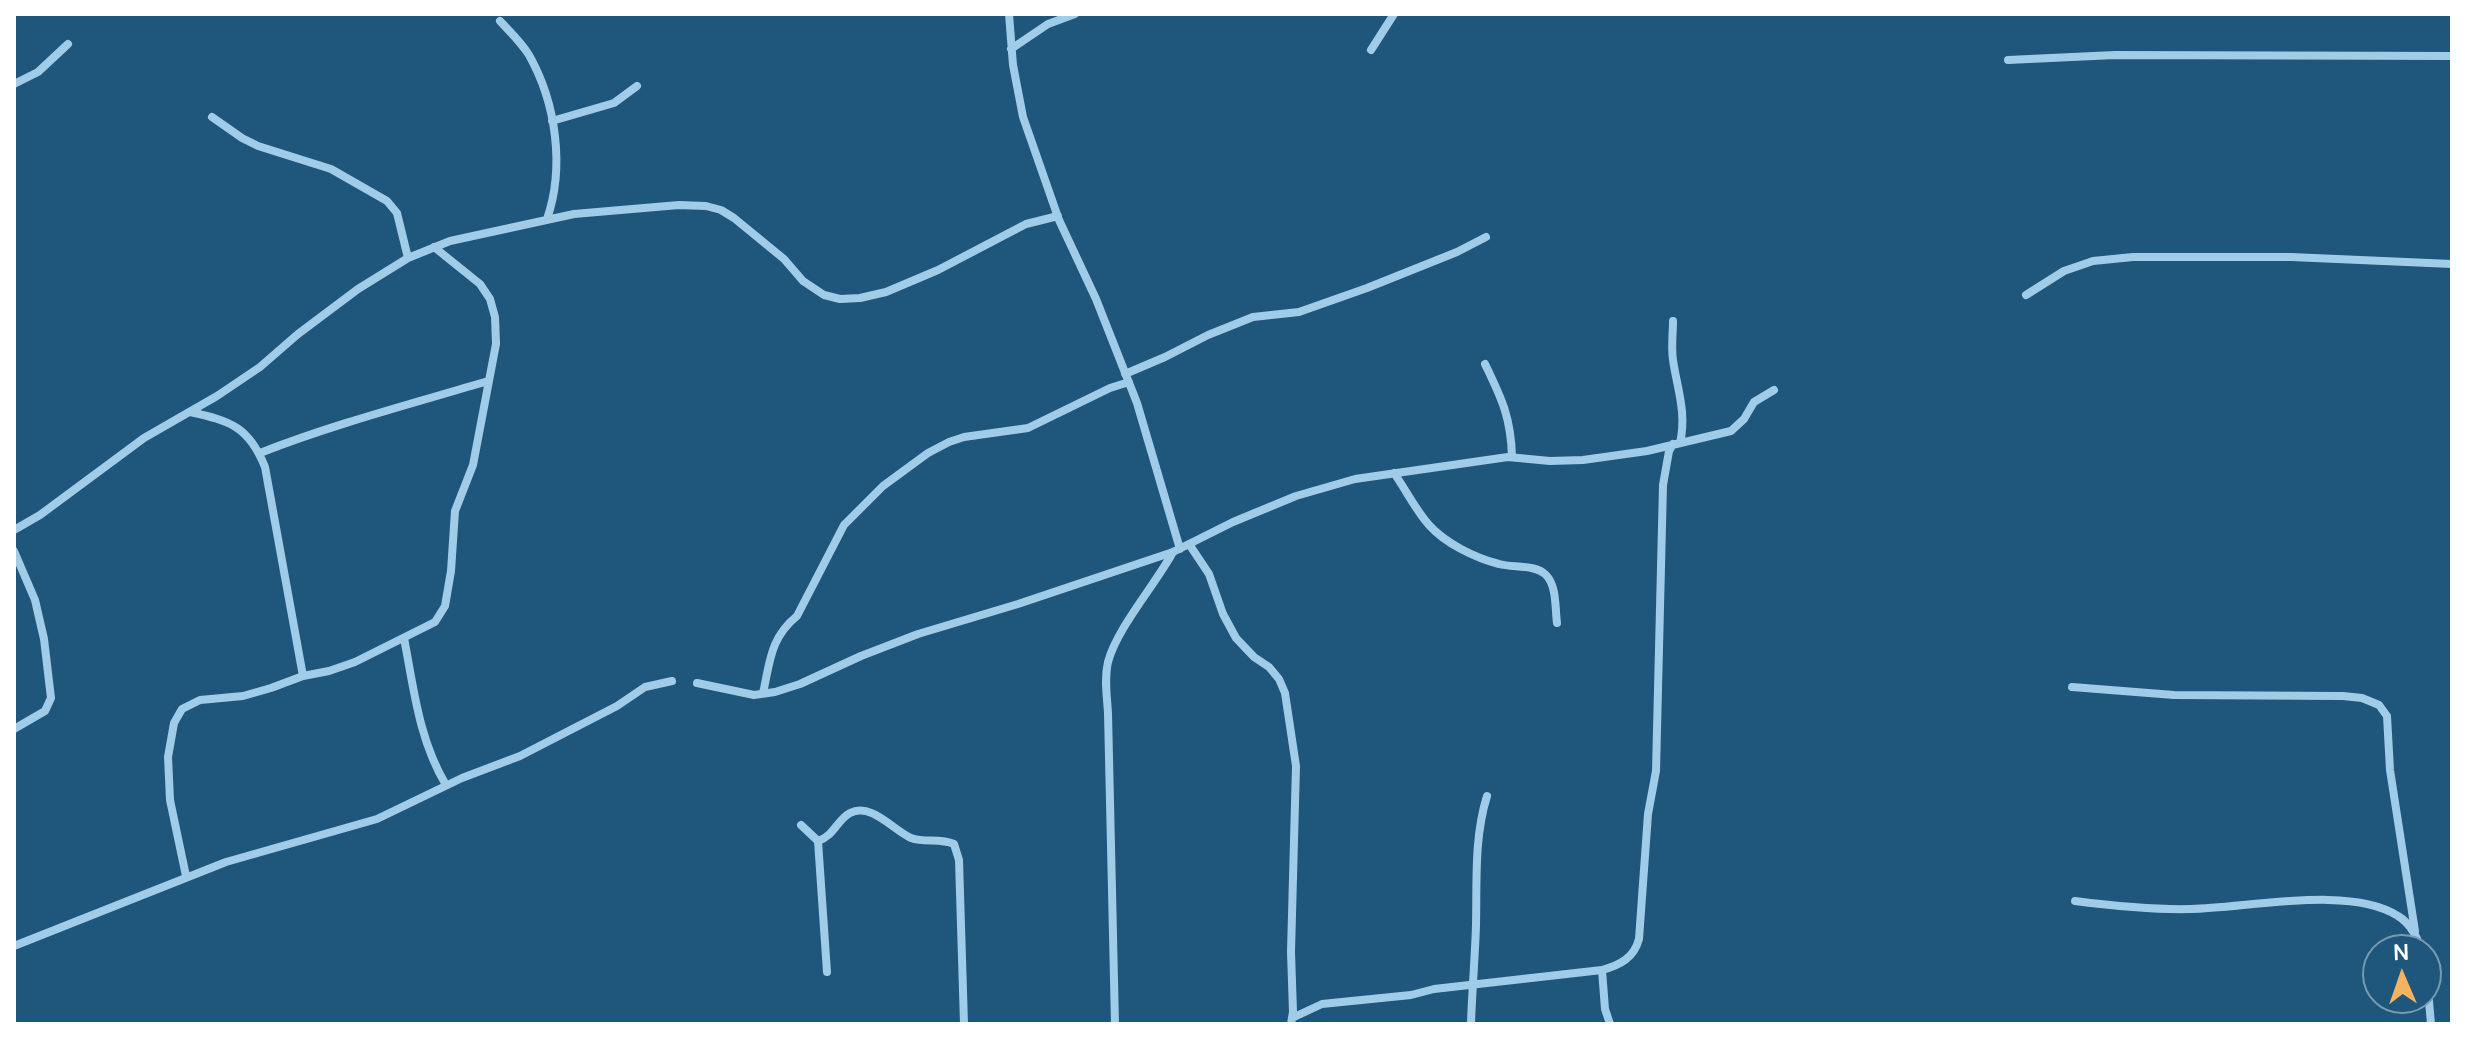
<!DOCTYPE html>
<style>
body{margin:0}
#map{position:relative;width:2466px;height:1038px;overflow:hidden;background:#1f567c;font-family:Manrope,sans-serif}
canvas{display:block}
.frame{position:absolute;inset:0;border:16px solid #fff;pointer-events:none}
.north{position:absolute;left:2362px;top:934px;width:80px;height:80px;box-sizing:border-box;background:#1f567c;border:2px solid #799ab0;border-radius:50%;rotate:358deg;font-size:22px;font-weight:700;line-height:32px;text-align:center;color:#fff}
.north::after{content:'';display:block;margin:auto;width:28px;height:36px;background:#f5b361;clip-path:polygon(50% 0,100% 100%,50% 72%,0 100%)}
</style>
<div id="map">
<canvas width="2466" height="1038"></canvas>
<div class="frame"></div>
<div class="north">N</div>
</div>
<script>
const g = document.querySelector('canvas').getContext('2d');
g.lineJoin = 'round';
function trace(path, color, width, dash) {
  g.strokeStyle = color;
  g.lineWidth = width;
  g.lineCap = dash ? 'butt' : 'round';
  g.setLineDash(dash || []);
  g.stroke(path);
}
trace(new Path2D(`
 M 1009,14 L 1013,65 L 1023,117 L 1059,220 L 1096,299 L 1137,403 L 1180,549
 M 500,21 C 510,32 521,42 529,55 C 556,103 565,167 547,219
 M 1011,49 L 1048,24 L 1075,14
 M 1371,50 L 1394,14
 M 2008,60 L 2115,55 L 2452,56
 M 14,84 L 38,72 L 68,44
 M 212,117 L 242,138 L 258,146 L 331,169 L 387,201 L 397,213 L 408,258
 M 552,121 L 614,103 L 637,86
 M 2026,295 L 2064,271 L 2093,261 L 2133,257 L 2291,257 L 2452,264
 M 1673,321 C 1673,333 1671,347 1673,360 C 1677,388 1687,413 1680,443
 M 1485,364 C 1502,399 1511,418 1512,457
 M 1125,374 L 1165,357 L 1208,335 L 1253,317 L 1299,312 L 1367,288 L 1457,252 L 1486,237
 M 190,412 C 231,421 249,427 265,467 L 303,676
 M 260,453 C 334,424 411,404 488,381
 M 1394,473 C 1406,490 1415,509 1429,525 C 1445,543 1475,558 1499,564 C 1513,568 1535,564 1546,575 C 1557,586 1555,609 1557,623
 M 14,530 L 40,515 L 144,438 L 217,396 L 260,367 L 298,334 L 358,289 L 408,258 L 450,241 L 574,214 L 679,205 L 706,206 L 721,210 L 734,218 L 784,259 L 803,281 L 824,295 L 840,299 L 860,298 L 886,292 L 938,270 L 1026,224 L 1058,216
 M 1189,544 L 1209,574 L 1223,614 L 1236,638 L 1254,657 L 1269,667 L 1279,679 L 1285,693 L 1296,766 L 1291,952 L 1293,1012 L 1291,1024
 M 14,551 L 35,600 L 44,639 L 51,698 L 45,711 L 14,729
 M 404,638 C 414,690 419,740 446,785
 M 697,683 L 754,695 L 775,692 L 800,684 L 861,656 L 918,634 L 1018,604 L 1173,552 L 1233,522 L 1296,496 L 1355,479 L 1508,457 L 1550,461 L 1583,460 L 1647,451 L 1731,431 L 1744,419 L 1754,402 L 1774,390
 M 2072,687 L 2174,695 L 2343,696 L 2362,698 L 2379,705 L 2387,716 L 2390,770 L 2415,931
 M 763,693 C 770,662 770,638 797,616 L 844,525 L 883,486 L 928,453 L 949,442 L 964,437 L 1028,428 L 1110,388 L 1129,382
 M 801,825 L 818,841 C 834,836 837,820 850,813 C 871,802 893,830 911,838 C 925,843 940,838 954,844 L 959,860 L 964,1024
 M 818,841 L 827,972
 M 186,876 L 170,800 L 168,757 L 174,723 L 182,709 L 200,700 L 243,696 L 271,688 L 303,676 L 329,671 L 355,662 L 435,622 L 445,606 L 451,571 L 455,511 L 473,465 L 496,344 L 495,317 L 490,299 L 480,284 L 434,247
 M 2075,901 C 2114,906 2152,910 2191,909 C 2247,908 2351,885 2398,916 C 2411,924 2416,936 2422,950
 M 14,946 L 226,862 L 377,819 L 462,778 L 520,756 L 617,706 L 645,687 L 672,681
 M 2426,967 L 2431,1024
 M 1602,970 L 1605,1009 L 1610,1024
 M 1292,1018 L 1322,1004 L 1411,995 L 1434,989 L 1602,970 C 1620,965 1634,958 1639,939 L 1648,814 L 1656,771 L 1663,485 L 1669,451 L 1673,444
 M 1115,1024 L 1108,713 C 1107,696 1104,679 1108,662 C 1117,628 1155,585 1173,552
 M 1471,1024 C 1472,991 1475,958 1476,925 C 1477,881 1474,838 1487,796`), '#a1cce7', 8);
</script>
